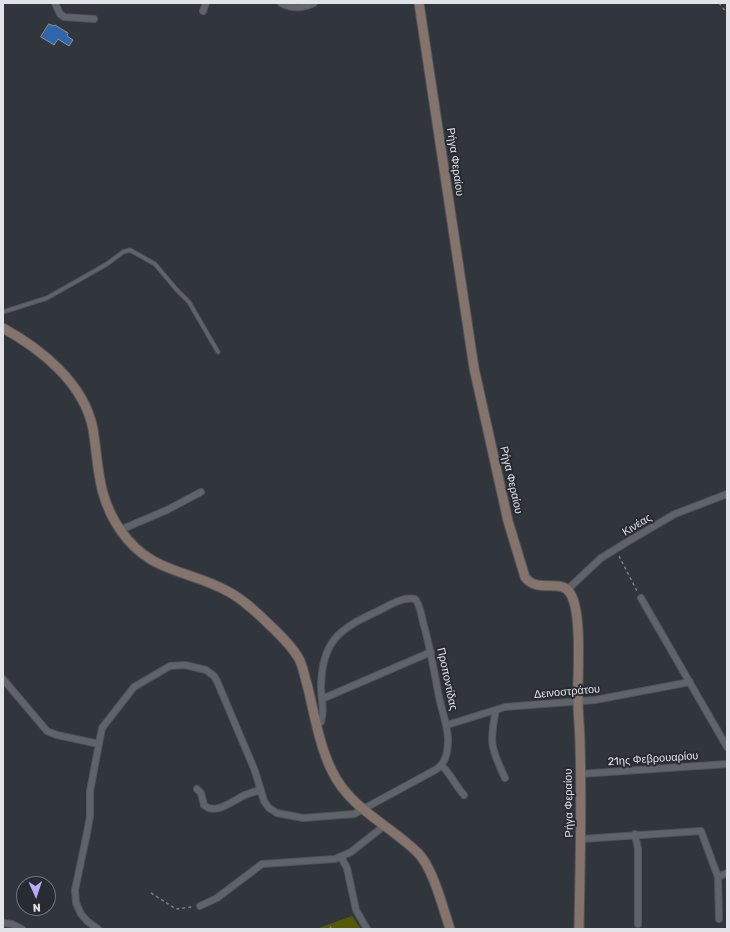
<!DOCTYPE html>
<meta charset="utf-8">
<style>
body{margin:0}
#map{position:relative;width:730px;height:932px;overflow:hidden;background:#31363c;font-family:Rubik,sans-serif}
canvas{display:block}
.frame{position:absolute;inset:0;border:4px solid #e0e3e7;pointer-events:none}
.north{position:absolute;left:16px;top:876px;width:40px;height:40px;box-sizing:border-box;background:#272c32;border:1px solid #71757a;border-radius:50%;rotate:177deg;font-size:11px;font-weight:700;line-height:16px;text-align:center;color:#e0e3e7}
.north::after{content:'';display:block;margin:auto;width:14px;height:18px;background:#b6acf8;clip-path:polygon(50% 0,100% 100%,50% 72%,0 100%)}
</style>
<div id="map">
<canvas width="730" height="932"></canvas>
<div class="frame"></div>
<div class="north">N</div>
</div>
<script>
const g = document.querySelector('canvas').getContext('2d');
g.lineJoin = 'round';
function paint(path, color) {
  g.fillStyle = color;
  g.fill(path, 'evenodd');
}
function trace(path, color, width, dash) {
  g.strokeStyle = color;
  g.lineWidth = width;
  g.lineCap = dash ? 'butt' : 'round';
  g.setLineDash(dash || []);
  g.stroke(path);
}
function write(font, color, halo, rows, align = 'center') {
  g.font = font + ' Rubik,sans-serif';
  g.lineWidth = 4;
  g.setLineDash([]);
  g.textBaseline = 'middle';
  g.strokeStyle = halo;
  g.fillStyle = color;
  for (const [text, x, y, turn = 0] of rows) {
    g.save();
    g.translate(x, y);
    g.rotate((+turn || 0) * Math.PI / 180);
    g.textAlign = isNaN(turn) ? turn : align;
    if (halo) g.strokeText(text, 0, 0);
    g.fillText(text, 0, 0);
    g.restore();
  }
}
paint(new Path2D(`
 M 352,916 L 361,929 L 316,929 Z`), '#575a04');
const building = new Path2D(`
 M 49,24 L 54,26 L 55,25 L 68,33 L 67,36 L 73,40 L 69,46 L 58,39 L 54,45 L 41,37 Z`);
paint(building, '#2d66ac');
trace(building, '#8d939a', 1);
const lane = new Path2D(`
 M 3,312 L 47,298 L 107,264 L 123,252 L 130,250 L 155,264 L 176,289 L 189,302 L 218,352`);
const street = new Path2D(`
 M 55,3 L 60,14 L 64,17 L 94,19
 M 281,3 C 292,9 302,9 314,3
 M 203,11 L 206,3
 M 120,530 L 167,510 L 201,492
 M 567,590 L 601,558 L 632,539 L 675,514 L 727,494
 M 641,598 L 727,747
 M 3,679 L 47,731 L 57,735 L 99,744
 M 322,699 L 431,652
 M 496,710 C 489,743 491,748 505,778
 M 447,725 L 505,707 L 595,700 L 690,682
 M 441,765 C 451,774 455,785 464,795
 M 580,774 L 727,764
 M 197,789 L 201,793 L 204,805 C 215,816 234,800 245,795 C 250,793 256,791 261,790
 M 635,834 L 638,849 L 638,924
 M 581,839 L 701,831 L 718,877 L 727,873
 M 341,857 L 347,868 L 356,910 L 367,929
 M 718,877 L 719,919
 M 200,906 L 217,898 L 262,864 L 335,859 L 351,852 L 384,826
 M 3,923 L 12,924 L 22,929
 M 98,929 L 87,921 L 81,914 L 76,903 L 75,890 L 87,833 L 90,816 L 90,791 L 102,728 L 134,687 L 170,666 L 185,665 L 206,670 L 214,676 L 217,681 L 255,771 L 264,801 L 269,808 L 277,813 L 303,818 L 354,814 L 437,769 C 447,761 448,750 448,738 C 447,724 442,711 439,697 C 434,671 430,646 423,622 C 421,614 420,604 415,599 C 403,596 388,606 378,611 C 339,629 322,641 321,686 C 321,697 324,707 322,717 L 321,722 L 317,724`);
const secondary = new Path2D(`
 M 419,3 L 474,368 L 508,521 L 525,577 C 537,594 561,578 570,593 C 583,613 577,676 578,701 C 578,716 580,730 580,744 C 582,806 580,867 579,929
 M 3,328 C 41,349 84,383 93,429 C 99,467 97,497 121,531 C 151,574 188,569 229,592 C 246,601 261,617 275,630 C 283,638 292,647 298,657 C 303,665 304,675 307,684 C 314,712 319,745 332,771 C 350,809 390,825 418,853 C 433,868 443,908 450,929`);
trace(lane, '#51545a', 5);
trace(street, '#51545a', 8);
trace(secondary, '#51545a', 11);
trace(new Path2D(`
 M 719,3 L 727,13
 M 619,556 L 637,591
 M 151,893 L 176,909 L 192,907
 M 330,929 L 331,926`), '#7b7f84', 1.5, [3, 3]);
trace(lane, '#5f646b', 3);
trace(street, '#5f646b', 6);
trace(secondary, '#85746b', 9);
write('11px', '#e0e3e7', '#272c32', [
 ["Ρήγα Φεραίου",455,162,82],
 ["Ρήγα Φεραίου",511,480,77],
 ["Κινέας",637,525,-31],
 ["Προποντίδας",447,679,78],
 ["Δεινοστράτου",567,692,-5],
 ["21ης Φεβρουαρίου",653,759,-4],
 ["Ρήγα Φεραίου",569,803,-91]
]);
</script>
